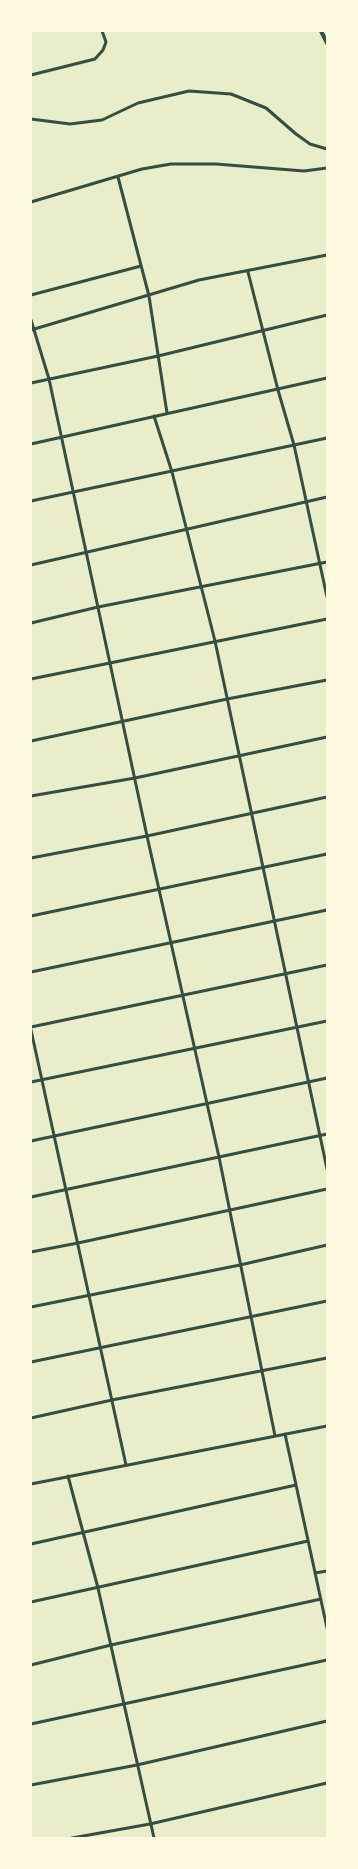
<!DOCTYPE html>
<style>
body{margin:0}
#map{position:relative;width:358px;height:1869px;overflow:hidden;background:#e9edc9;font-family:Ubuntu,sans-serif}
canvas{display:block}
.frame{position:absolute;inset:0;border:32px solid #fefae0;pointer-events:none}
</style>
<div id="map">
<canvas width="358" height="1869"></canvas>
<div class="frame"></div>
</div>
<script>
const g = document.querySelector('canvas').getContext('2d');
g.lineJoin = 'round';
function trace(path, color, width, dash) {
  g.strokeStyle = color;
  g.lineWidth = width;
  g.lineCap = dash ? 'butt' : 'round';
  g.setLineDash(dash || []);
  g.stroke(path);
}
trace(new Path2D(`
 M 31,75 L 95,59 L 103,50 L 106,42 L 102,31
 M 31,119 L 70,124 L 102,120 L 138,103 L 189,91 L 231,94 L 266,108 L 296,134 L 310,144 L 327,149
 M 118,177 L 149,296 L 167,413
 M 31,202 L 142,169 L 171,164 L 216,164 L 304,171 L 327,168
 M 248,272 L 278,390 L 294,445 L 327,597
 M 31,295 L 141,266
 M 31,320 L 49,379 L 147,836 L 219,1157 L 275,1436
 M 31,330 L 199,280 L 327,255
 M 31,383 L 158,356 L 327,315
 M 154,416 L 172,472 L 215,641 L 327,1169
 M 31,444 L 327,378
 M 31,501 L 327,438
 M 31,565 L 327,497
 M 31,623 L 98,607 L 327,562
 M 31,679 L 327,619
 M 31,741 L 227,699 L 327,680
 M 31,796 L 135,778 L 327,737
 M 31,858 L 147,836 L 327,797
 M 31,916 L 327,854
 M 31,972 L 327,910
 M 31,1027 L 327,965
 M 31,1030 L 126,1465
 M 31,1082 L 327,1021
 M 31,1141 L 327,1078
 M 31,1197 L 327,1134
 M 31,1252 L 78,1243 L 327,1189
 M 31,1307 L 240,1265 L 327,1245
 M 31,1362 L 327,1301
 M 31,1418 L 112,1400 L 327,1358
 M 285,1434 L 327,1628
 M 68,1476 L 98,1588 L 154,1838
 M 31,1484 L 327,1426
 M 31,1544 L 296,1485
 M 315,1573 L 327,1571
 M 31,1602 L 308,1541
 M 31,1665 L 111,1645 L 321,1599
 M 31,1724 L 327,1660
 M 31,1785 L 137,1765 L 327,1721
 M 72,1838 L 150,1824 L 327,1783`), '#344e41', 3);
trace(new Path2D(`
 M 321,31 L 327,43`), '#344e41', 4);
</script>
